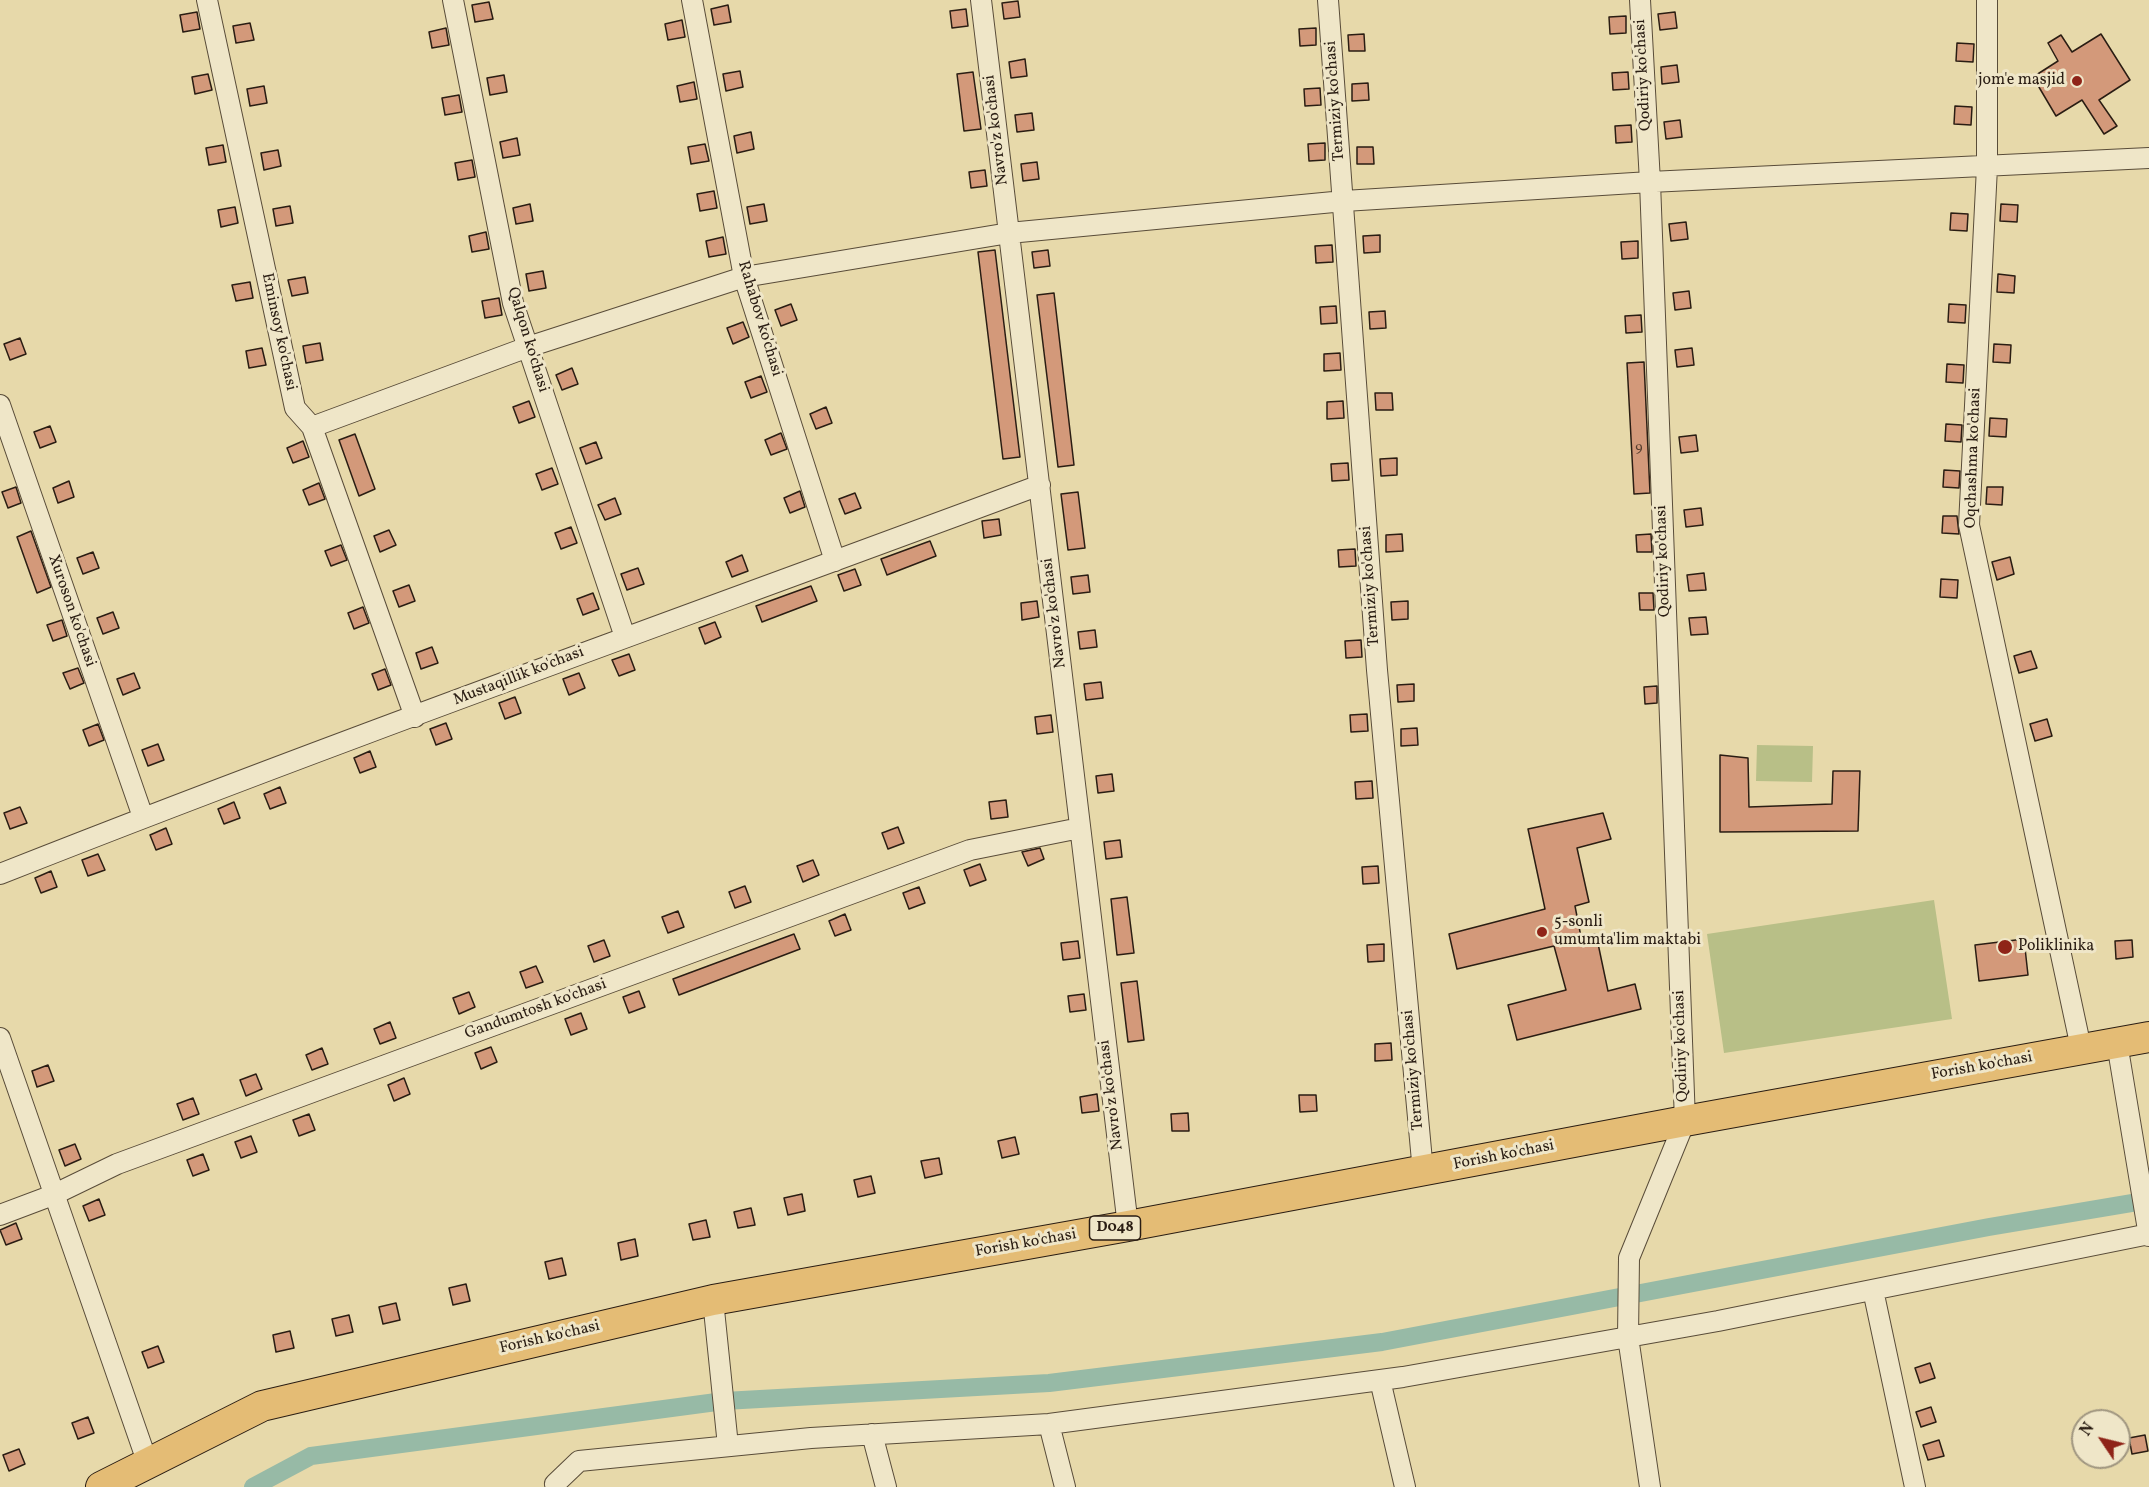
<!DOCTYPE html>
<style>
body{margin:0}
#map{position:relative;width:2149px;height:1487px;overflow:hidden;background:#e7d9aa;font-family:Vollkorn,serif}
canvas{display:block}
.north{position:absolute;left:2071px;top:1409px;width:60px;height:60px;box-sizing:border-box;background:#efe6c8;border:2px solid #a09680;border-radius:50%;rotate:305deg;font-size:16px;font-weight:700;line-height:24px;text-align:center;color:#2a1d13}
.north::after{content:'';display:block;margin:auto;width:21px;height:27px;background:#8f2418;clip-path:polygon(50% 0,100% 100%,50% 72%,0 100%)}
</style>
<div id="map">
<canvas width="2149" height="1487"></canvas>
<div class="north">N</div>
</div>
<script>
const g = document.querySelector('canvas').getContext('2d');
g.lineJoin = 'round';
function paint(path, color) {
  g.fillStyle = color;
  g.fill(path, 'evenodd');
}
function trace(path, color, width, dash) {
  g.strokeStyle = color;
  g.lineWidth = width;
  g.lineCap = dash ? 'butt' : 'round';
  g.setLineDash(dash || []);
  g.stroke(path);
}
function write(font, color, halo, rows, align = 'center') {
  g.font = font + ' Vollkorn,serif';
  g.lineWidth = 6;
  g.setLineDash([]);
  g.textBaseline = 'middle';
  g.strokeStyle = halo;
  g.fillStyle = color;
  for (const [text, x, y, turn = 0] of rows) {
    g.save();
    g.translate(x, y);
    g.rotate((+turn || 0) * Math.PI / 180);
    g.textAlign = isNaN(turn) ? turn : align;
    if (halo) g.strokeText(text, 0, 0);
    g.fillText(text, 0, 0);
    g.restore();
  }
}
paint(new Path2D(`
 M 1757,745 L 1813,746 L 1812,782 L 1756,781 Z
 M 1934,900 L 1952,1019 L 1724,1053 L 1707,934 Z`), '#b8bf87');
trace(new Path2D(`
 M 253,1487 L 311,1456 L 724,1401 L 1049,1383 L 1382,1342 L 1989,1227 L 2149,1200`), '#97baa6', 18);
const building = new Path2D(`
 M 1018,1 L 1020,17 L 1004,19 L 1002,3 Z
 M 489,2 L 493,19 L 475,22 L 472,5 Z
 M 728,5 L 731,22 L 714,25 L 711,9 Z
 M 966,9 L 968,26 L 952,28 L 950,11 Z
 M 197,12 L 200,29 L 183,32 L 180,15 Z
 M 1675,12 L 1677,28 L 1660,30 L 1658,14 Z
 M 1626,16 L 1626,33 L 1610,34 L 1609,17 Z
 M 682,20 L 685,37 L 668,40 L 665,24 Z
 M 250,23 L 254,40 L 236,43 L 233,26 Z
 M 446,28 L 449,45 L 432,48 L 429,32 Z
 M 1316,28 L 1316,45 L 1300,46 L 1299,29 Z
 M 1364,34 L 1365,51 L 1349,51 L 1348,35 Z
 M 2101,34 L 2130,80 L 2099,100 L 2117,126 L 2104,134 L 2082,100 L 2056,116 L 2033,77 L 2058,61 L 2048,43 L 2061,35 L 2072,52 Z
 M 1957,43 L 1974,44 L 1973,62 L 1956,61 Z
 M 1025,59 L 1027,76 L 1011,78 L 1009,62 Z
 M 1677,65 L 1679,82 L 1662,84 L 1661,67 Z
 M 740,71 L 743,87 L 726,91 L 723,74 Z
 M 973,72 L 981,129 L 964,131 L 957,74 Z
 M 1628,72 L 1629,89 L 1613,90 L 1612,73 Z
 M 208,74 L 212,90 L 195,94 L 192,77 Z
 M 504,75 L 507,92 L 490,95 L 487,78 Z
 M 694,82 L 697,99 L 680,102 L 677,86 Z
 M 1368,83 L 1369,100 L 1352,101 L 1352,84 Z
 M 264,86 L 267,103 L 250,106 L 247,89 Z
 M 1320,88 L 1321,105 L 1305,106 L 1304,89 Z
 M 459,95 L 462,112 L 445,115 L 442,98 Z
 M 1955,106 L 1972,107 L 1971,125 L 1954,124 Z
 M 1032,113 L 1034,130 L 1017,132 L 1015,115 Z
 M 1680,120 L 1682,137 L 1666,139 L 1664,122 Z
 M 1631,125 L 1632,142 L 1616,143 L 1615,126 Z
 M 751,132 L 754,149 L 737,153 L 734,136 Z
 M 517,138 L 520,155 L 503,158 L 500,142 Z
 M 1325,143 L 1325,160 L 1309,161 L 1308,144 Z
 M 705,144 L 709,161 L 691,164 L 688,147 Z
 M 223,145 L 226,162 L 209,165 L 206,148 Z
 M 1357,147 L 1373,147 L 1374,164 L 1357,164 Z
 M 278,150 L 281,166 L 264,170 L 261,153 Z
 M 472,160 L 475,177 L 458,180 L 455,163 Z
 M 1037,162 L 1039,179 L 1023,181 L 1021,164 Z
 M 985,170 L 987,186 L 971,188 L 969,172 Z
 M 714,191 L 717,208 L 700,211 L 697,194 Z
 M 530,204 L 533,221 L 516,224 L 513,208 Z
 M 764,204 L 767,221 L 750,224 L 747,207 Z
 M 2001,204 L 2018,205 L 2017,222 L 2000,221 Z
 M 290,206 L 293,223 L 276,226 L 273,209 Z
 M 235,207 L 238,223 L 221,227 L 218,210 Z
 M 1951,213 L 1968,214 L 1967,231 L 1950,230 Z
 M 1686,222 L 1688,239 L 1671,241 L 1669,224 Z
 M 486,232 L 489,249 L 472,252 L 469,236 Z
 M 1380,235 L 1380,252 L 1364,253 L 1363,236 Z
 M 723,237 L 726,254 L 709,257 L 706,241 Z
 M 1638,241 L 1638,258 L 1622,259 L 1621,242 Z
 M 1332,245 L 1333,262 L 1316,263 L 1315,246 Z
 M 995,250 L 1020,457 L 1003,459 L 978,252 Z
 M 1048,250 L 1050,266 L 1034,268 L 1032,252 Z
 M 543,271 L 546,288 L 529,291 L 526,274 Z
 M 1998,274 L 2015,276 L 2014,293 L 1997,292 Z
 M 305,277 L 308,293 L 292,296 L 288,280 Z
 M 250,282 L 253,298 L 236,301 L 232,285 Z
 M 1689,291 L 1691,308 L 1675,310 L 1673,293 Z
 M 1054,293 L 1074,465 L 1058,467 L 1037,295 Z
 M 499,298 L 502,315 L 485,318 L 482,301 Z
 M 791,304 L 797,320 L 781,326 L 775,310 Z
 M 1949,304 L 1966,305 L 1965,323 L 1948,322 Z
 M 1336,306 L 1337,323 L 1321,324 L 1320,307 Z
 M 1385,311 L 1386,328 L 1370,329 L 1369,312 Z
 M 1641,315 L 1642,332 L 1626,333 L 1625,316 Z
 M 743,322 L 749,337 L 733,344 L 727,328 Z
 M 20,338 L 26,354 L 10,360 L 4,344 Z
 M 320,343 L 323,360 L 306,363 L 303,346 Z
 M 1994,344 L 2011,345 L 2010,363 L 1993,362 Z
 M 262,348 L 266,365 L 249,368 L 246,351 Z
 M 1692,348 L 1694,365 L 1677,367 L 1675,350 Z
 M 1340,353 L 1341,370 L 1324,371 L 1324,354 Z
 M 1644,362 L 1650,493 L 1634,494 L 1627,363 Z
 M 1947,364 L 1964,365 L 1963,383 L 1946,382 Z
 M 572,368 L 578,384 L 562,390 L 556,375 Z
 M 761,376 L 767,392 L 751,398 L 745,382 Z
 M 1375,393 L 1392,393 L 1393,410 L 1376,410 Z
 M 529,401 L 535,417 L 519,423 L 513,407 Z
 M 1343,401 L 1344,418 L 1327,419 L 1327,402 Z
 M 826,407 L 832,423 L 816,429 L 810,414 Z
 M 1990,418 L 2007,419 L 2006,437 L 1989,436 Z
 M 1946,424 L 1962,425 L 1961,442 L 1945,441 Z
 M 50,426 L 56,442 L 40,448 L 34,432 Z
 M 781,433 L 787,449 L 771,455 L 765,440 Z
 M 355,434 L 375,489 L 359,496 L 339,440 Z
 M 1696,435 L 1698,451 L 1681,453 L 1679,437 Z
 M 303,441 L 309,457 L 293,463 L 287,448 Z
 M 596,442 L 602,458 L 586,464 L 580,448 Z
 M 1397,458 L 1397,475 L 1381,476 L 1380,459 Z
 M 1348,463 L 1349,480 L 1332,481 L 1331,464 Z
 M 552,468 L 558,484 L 542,490 L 536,474 Z
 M 1944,470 L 1960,471 L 1959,488 L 1943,487 Z
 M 69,481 L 74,497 L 58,503 L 53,488 Z
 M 319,483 L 325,499 L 309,505 L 303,490 Z
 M 16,487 L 21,503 L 8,508 L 2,492 Z
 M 1987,487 L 2003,487 L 2002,505 L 1986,504 Z
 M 800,491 L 805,507 L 790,513 L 784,498 Z
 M 1078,492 L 1085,548 L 1068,550 L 1061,494 Z
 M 855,493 L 861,508 L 845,514 L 839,499 Z
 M 615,498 L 621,514 L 605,520 L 598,505 Z
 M 1701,508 L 1703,525 L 1686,527 L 1684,510 Z
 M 1943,516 L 1957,516 L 1959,534 L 1942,533 Z
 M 999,519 L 1001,535 L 984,538 L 982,521 Z
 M 571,527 L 577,543 L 561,549 L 555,533 Z
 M 389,530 L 396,545 L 380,552 L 374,536 Z
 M 31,531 L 51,587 L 37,593 L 17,537 Z
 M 1402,534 L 1403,551 L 1386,552 L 1386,535 Z
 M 1651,534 L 1652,552 L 1637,552 L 1636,535 Z
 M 930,541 L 936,556 L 887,575 L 881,559 Z
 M 341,545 L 347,560 L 331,566 L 325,551 Z
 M 1355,549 L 1356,566 L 1339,567 L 1338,550 Z
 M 93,552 L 99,568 L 83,574 L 77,558 Z
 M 742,555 L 748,571 L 732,577 L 726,562 Z
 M 2010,557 L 2014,574 L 1997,580 L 1992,562 Z
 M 638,568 L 644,584 L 627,590 L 621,574 Z
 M 855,569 L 861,585 L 844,591 L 838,575 Z
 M 1704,573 L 1706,590 L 1689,591 L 1687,575 Z
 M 1088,575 L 1090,592 L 1073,594 L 1071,577 Z
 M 1941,579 L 1958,580 L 1957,598 L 1940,597 Z
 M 409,585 L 415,601 L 399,607 L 393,591 Z
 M 811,586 L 817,601 L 762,622 L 756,606 Z
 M 593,593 L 599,609 L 583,615 L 577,599 Z
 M 1639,593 L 1653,593 L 1654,610 L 1640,610 Z
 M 1037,601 L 1039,617 L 1022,620 L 1021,603 Z
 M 1408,601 L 1408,619 L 1392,620 L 1391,602 Z
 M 363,607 L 369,623 L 354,629 L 348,613 Z
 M 113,612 L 119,628 L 103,634 L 97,618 Z
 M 1706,617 L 1708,634 L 1691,635 L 1689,618 Z
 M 62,620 L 67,636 L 53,641 L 47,625 Z
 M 715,622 L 721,637 L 705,644 L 699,628 Z
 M 1095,630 L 1097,647 L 1080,649 L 1078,632 Z
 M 1361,640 L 1362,657 L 1346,658 L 1345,641 Z
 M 432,647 L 438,663 L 421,669 L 416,653 Z
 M 2031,651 L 2037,668 L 2019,673 L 2014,656 Z
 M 629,654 L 635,670 L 619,676 L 612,660 Z
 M 78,668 L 84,683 L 70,689 L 63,673 Z
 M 385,669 L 391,685 L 378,690 L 372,674 Z
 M 134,673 L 140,688 L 123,695 L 117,679 Z
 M 579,673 L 585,688 L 569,695 L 563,679 Z
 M 1101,682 L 1103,698 L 1086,700 L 1084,684 Z
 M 1414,684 L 1414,701 L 1398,702 L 1397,685 Z
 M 1657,686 L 1657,703 L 1645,704 L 1644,687 Z
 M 515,697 L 521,713 L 505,719 L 499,703 Z
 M 1367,714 L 1368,731 L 1351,732 L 1350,715 Z
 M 1051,715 L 1053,732 L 1037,734 L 1035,717 Z
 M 2047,719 L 2052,736 L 2035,741 L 2030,724 Z
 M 446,723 L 452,739 L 436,745 L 430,729 Z
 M 98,724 L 104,740 L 89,746 L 83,730 Z
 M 1417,728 L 1418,745 L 1401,746 L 1401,729 Z
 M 158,744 L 164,760 L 148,766 L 142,750 Z
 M 370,751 L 376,767 L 360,773 L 354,758 Z
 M 1720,755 L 1748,758 L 1749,807 L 1832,804 L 1833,771 L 1860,771 L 1858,831 L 1720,832 Z
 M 1112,774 L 1114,791 L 1098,793 L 1096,776 Z
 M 1372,781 L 1373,798 L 1356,799 L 1355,782 Z
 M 280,787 L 286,803 L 270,809 L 264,794 Z
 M 1006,800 L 1008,817 L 991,819 L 989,802 Z
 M 234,802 L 240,818 L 224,824 L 218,809 Z
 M 20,807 L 27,823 L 10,829 L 4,813 Z
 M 1603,813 L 1611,839 L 1577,848 L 1589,902 L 1575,906 L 1581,937 L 1596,934 L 1608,991 L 1635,984 L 1641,1009 L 1517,1040 L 1508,1005 L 1566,990 L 1554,946 L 1457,969 L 1449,934 L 1545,909 L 1528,829 Z
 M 898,827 L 904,843 L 888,849 L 882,833 Z
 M 166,828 L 172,844 L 156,850 L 150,835 Z
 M 1120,840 L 1122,857 L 1106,859 L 1104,842 Z
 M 1040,848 L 1044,859 L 1028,866 L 1022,852 Z
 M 98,854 L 105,870 L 88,876 L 82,860 Z
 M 813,860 L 819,875 L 803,882 L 797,866 Z
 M 980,864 L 986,880 L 970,886 L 964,870 Z
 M 1378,866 L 1379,883 L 1363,884 L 1362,867 Z
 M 51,871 L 57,887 L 41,893 L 35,878 Z
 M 745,886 L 751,902 L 735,908 L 729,892 Z
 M 919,887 L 925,903 L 909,909 L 903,893 Z
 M 1127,897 L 1134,953 L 1117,955 L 1111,899 Z
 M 678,911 L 684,927 L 668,933 L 662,917 Z
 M 845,914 L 851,930 L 835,936 L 829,921 Z
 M 794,934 L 800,949 L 679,995 L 673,979 Z
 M 2024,939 L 2028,975 L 1979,981 L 1975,945 Z
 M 604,940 L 610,956 L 594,962 L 588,946 Z
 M 2132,940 L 2133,957 L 2116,959 L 2115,941 Z
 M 1078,941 L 1080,958 L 1063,960 L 1061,943 Z
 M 1384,944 L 1384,961 L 1368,962 L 1367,945 Z
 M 536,966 L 543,982 L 526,988 L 520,972 Z
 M 1137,981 L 1144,1040 L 1128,1042 L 1121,983 Z
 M 639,991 L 645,1007 L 629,1013 L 623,997 Z
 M 469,992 L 475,1007 L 459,1014 L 453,998 Z
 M 1084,994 L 1086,1010 L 1070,1012 L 1068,996 Z
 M 581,1013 L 587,1029 L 571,1035 L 565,1019 Z
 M 390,1022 L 396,1038 L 380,1044 L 374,1029 Z
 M 1391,1043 L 1392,1060 L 1375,1061 L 1375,1044 Z
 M 491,1047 L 497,1062 L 481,1069 L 475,1053 Z
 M 322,1048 L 328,1064 L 312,1070 L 306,1055 Z
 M 48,1065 L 54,1081 L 37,1087 L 32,1071 Z
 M 256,1074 L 262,1089 L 246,1096 L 240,1080 Z
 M 404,1078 L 410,1094 L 394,1101 L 388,1085 Z
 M 1097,1094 L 1099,1111 L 1082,1113 L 1080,1097 Z
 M 1299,1095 L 1316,1095 L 1317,1111 L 1300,1112 Z
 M 193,1098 L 199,1114 L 183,1120 L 177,1104 Z
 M 1188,1113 L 1189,1131 L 1172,1131 L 1171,1114 Z
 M 309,1114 L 315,1130 L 299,1136 L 293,1120 Z
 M 251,1136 L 257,1152 L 241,1158 L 235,1142 Z
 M 1015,1137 L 1019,1154 L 1002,1158 L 998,1141 Z
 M 75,1144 L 81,1159 L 65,1166 L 59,1150 Z
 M 203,1154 L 209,1170 L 193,1176 L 187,1160 Z
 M 939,1158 L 942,1174 L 925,1178 L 921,1161 Z
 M 871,1176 L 875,1193 L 858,1197 L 854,1180 Z
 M 802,1194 L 805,1211 L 788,1215 L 784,1198 Z
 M 99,1199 L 105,1215 L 89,1221 L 83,1206 Z
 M 751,1208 L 755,1225 L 738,1228 L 734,1212 Z
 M 706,1220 L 710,1237 L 693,1240 L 689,1224 Z
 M 16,1223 L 22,1239 L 6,1245 L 0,1230 Z
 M 635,1239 L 638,1256 L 621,1260 L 618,1243 Z
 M 562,1258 L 566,1275 L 549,1279 L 545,1262 Z
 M 466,1284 L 470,1301 L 453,1305 L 449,1288 Z
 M 396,1303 L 400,1320 L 383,1324 L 379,1307 Z
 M 349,1315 L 353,1332 L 336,1336 L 332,1319 Z
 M 290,1331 L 294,1348 L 276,1352 L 273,1335 Z
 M 158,1346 L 164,1362 L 148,1368 L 142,1352 Z
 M 1930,1363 L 1935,1378 L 1920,1383 L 1915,1368 Z
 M 1931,1407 L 1936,1422 L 1921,1427 L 1916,1412 Z
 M 88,1417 L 94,1433 L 78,1439 L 72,1423 Z
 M 2145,1435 L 2148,1451 L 2132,1454 L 2129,1438 Z
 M 1939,1440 L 1944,1456 L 1928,1460 L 1923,1445 Z
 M 19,1449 L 25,1464 L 9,1471 L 3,1455 Z`);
paint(building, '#d3997a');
trace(building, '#2a1d13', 1.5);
const street = new Path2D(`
 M 207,0 L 295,408 L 312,427 L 415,717
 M 453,0 L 513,303 L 625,637
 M 692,0 L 744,277 L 835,561
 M 981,0 L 1128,1226
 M 1328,0 L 1377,670 L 1423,1172
 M 1640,0 L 1650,182 L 1685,1121 L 1629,1258 L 1628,1337 L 1650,1487
 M 1987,0 L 1987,167 L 1969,525 L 2081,1048
 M 0,405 L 143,817
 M 312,427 L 528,347 L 744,277 L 1009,233 L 1344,201 L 1650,182 L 2149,158
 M 0,874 C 344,738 693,614 1040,485
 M 0,1038 L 148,1464
 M 2117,1043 L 2149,1236
 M 0,1215 L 53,1195 L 117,1164 L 970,850 L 1080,828
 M 1873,1290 L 1915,1487
 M 713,1300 L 728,1446
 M 1380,1380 L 1405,1487
 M 1049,1424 L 1065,1487
 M 872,1434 L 886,1487
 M 556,1487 L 555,1484 L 579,1461 L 811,1438 L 1049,1424 L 1403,1377 L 1718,1321 L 2149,1234`);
const primary = new Path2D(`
 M 101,1487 L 262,1406 L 713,1300 L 1128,1226 L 1685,1121 L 2149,1037`);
trace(street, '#594c39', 22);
trace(primary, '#2a1d13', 32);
trace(street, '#efe6c8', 20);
trace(primary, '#e4bc75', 30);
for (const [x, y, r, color] of [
 [2077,81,6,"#8f2418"],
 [1542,932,6,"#8f2418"],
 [2005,947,8,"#8f2418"]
]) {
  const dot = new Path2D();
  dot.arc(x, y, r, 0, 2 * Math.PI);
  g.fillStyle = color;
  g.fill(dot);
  trace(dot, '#efe6c8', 2);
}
write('14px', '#543c2d', null, [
 ["9",1639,448]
]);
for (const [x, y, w] of [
 [1115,1228,51]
]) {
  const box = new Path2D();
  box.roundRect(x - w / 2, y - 12, w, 24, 4.5);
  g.fillStyle = '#efe6c8';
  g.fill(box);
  trace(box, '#2a1d13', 1.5);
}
write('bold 15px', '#2a1d13', null, [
 ["D048",1115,1228]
]);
write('16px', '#2a1d13', '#efe6c8', [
 ["Qodiriy ko'chasi",1644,75,-93],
 ["Termiziy ko'chasi",1336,101,-94],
 ["Navro'z ko'chasi",997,130,-97],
 ["Rahabov ko'chasi",759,319,73],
 ["Eminsoy ko'chasi",278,332,78],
 ["Qalqon ko'chasi",527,340,73],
 ["Oqchashma ko'chasi",1974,458,-88],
 ["Qodiriy ko'chasi",1664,561,-92],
 ["Termiziy ko'chasi",1371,586,-94],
 ["Xuroson ko'chasi",71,611,71],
 ["Navro'z ko'chasi",1055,613,-97],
 ["Mustaqillik ko'chasi",519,677,-21],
 ["Gandumtosh ko'chasi",536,1010,-20],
 ["Qodiriy ko'chasi",1682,1046,-92],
 ["Forish ko'chasi",1982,1067,-10],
 ["Termiziy ko'chasi",1414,1070,-95],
 ["Navro'z ko'chasi",1112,1095,-97],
 ["Forish ko'chasi",1504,1156,-11],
 ["Forish ko'chasi",1026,1244,-10],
 ["Forish ko'chasi",550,1338,-13]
]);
write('16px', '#2a1d13', '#efe6c8', [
 ["jom'e masjid",2065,81,"right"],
 ["5-sonli",1554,923],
 ["umumta'lim maktabi",1554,941],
 ["Poliklinika",2018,947]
], 'left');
</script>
